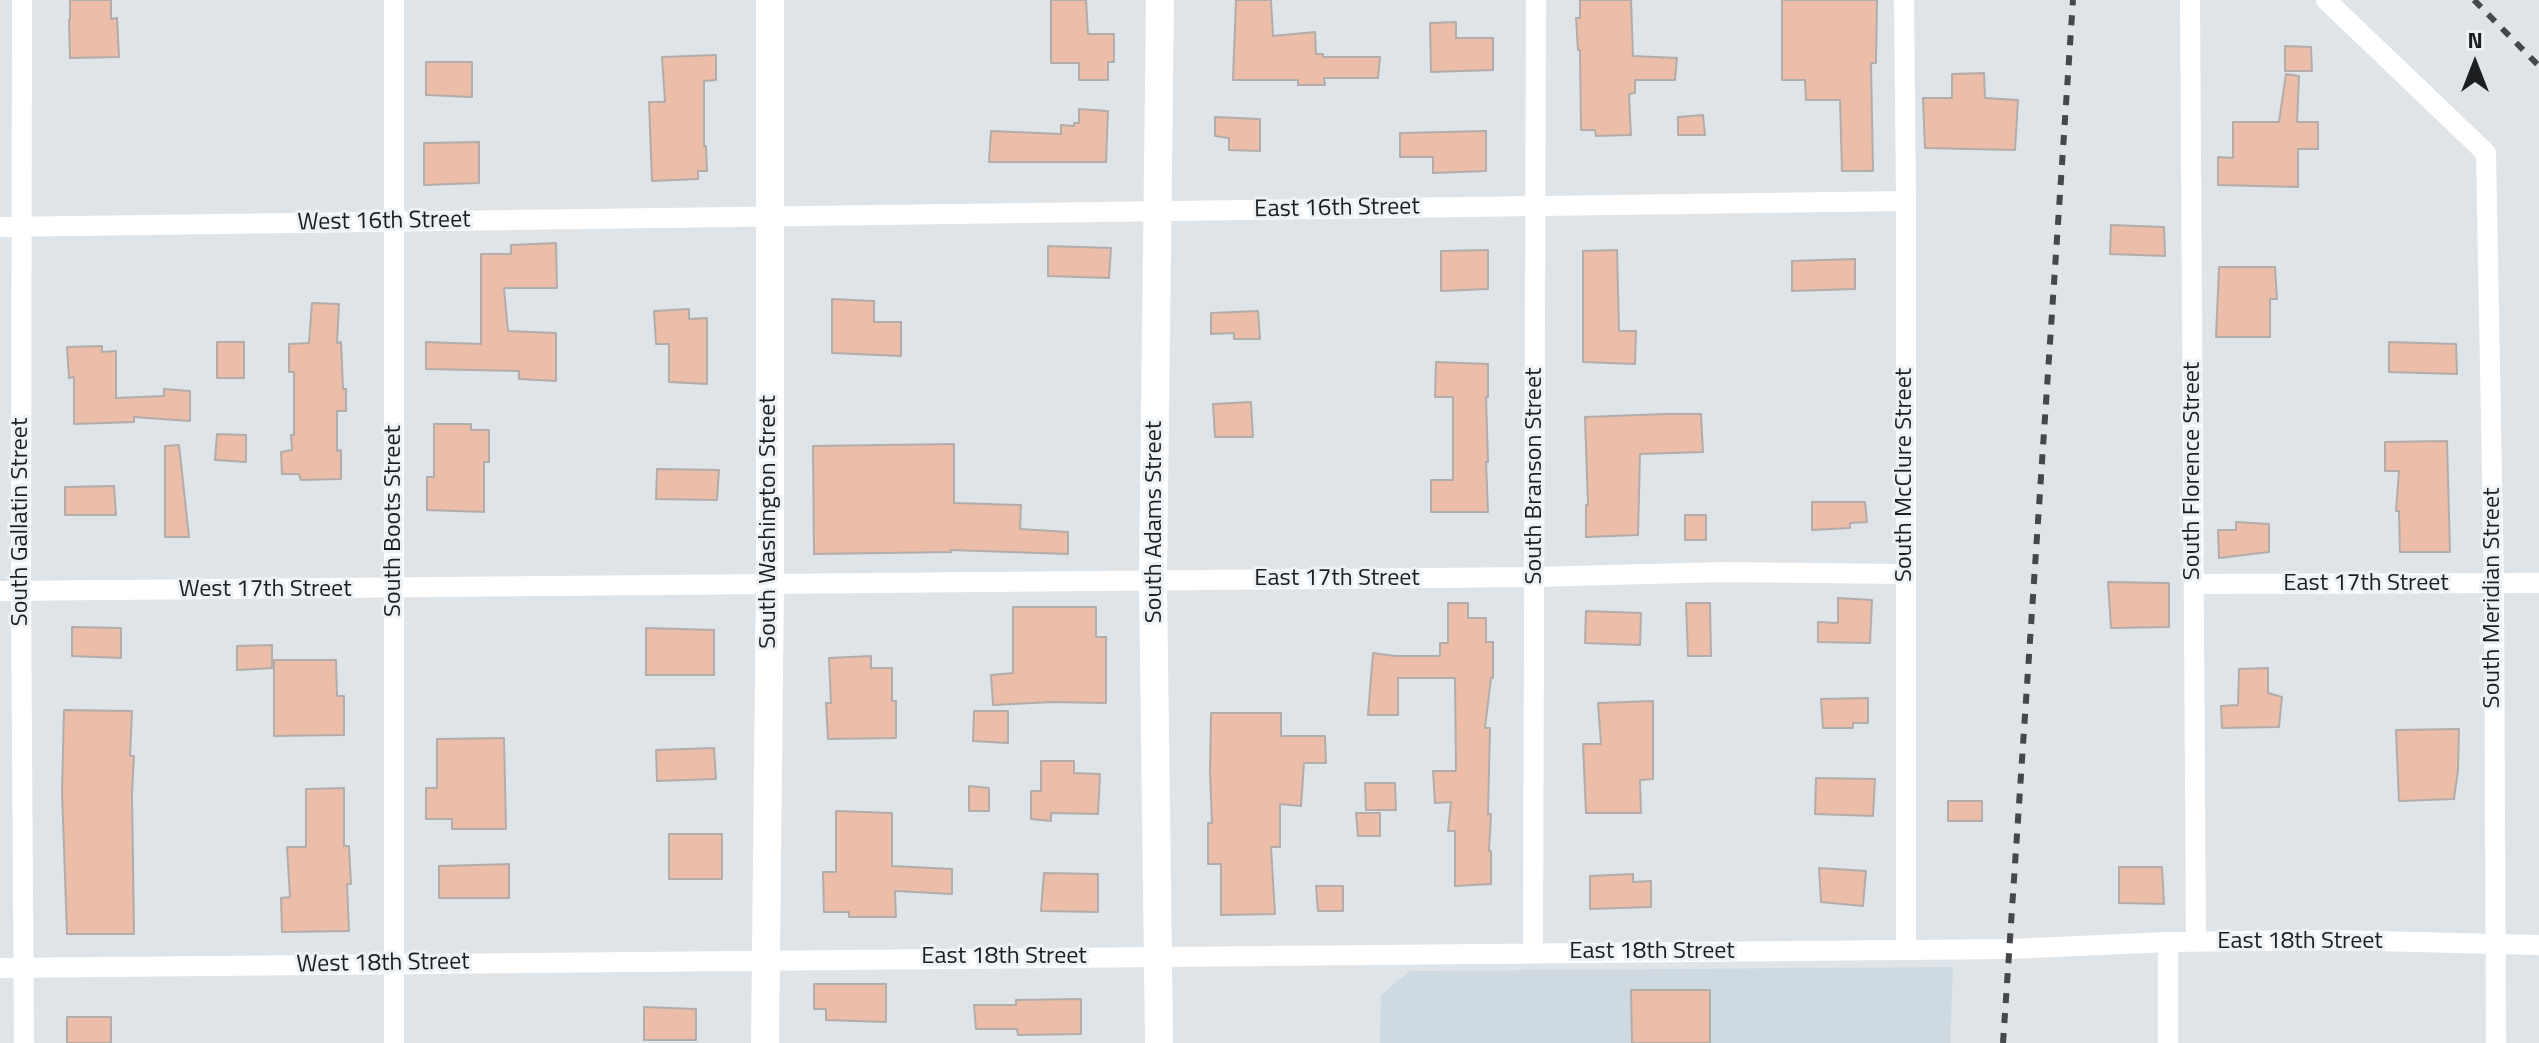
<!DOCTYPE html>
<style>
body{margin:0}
#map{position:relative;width:2539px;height:1043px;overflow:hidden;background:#dfe4e8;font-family:"Titillium Web",sans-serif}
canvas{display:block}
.north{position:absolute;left:2435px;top:24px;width:80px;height:80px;-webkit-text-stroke:6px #ecf1f5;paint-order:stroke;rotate:0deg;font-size:22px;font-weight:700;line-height:32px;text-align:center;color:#1d1e20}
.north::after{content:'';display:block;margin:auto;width:28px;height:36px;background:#1d1e20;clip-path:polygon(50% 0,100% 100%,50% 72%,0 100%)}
</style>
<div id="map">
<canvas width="2539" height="1043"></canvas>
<div class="north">N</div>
</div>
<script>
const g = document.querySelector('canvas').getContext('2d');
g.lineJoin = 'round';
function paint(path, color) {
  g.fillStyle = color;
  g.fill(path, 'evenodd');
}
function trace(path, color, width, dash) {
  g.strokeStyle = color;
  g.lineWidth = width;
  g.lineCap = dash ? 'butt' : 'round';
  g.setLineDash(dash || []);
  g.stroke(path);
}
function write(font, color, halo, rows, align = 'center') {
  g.font = font + ' "Titillium Web",sans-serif';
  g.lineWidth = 6;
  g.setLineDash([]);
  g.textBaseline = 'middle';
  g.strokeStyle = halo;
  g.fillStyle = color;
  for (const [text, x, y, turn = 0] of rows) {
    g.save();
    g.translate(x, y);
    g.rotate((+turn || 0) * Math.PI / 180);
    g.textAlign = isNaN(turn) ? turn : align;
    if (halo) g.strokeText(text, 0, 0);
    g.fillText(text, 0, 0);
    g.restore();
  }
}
paint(new Path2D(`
 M 1953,967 L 1950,1043 L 1380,1043 L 1381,995 L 1410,971 Z`), '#ced9e2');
const building = new Path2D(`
 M 70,0 L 111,0 L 111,19 L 117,18 L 119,57 L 70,58 L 69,20 L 70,20 Z
 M 1051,0 L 1086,0 L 1088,34 L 1114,34 L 1114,62 L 1108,62 L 1108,80 L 1079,80 L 1079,63 L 1051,63 Z
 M 1236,0 L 1271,0 L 1273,36 L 1315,32 L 1316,54 L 1323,54 L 1323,57 L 1380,57 L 1378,78 L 1324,78 L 1325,85 L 1298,85 L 1298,80 L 1233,80 Z
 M 1580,0 L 1631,0 L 1633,56 L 1677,58 L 1675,80 L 1635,80 L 1635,93 L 1629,94 L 1631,135 L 1596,136 L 1595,130 L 1581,130 L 1580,50 L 1578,50 L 1576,18 L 1580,18 Z
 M 1782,0 L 1877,0 L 1876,63 L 1871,63 L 1873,171 L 1842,171 L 1840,100 L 1806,100 L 1805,80 L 1782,80 Z
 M 1456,22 L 1456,38 L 1493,38 L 1493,70 L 1431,72 L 1430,23 Z
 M 2285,46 L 2311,47 L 2312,71 L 2285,71 Z
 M 716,55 L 716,80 L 704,81 L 704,146 L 706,146 L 707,171 L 698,171 L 698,179 L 652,181 L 649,102 L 665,102 L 662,57 Z
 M 426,62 L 472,62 L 472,97 L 426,95 Z
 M 1984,73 L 1985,98 L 2018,100 L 2015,150 L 1925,148 L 1923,98 L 1952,98 L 1952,74 Z
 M 2286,74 L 2299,76 L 2297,122 L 2318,122 L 2318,149 L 2298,149 L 2298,187 L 2218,185 L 2218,157 L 2233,158 L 2233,122 L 2279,122 Z
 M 1079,109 L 1108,111 L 1106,162 L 989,162 L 991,131 L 1061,134 L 1061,125 L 1074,126 L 1074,123 L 1079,123 Z
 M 1703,115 L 1705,135 L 1678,135 L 1678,117 Z
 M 1215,117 L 1260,119 L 1260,151 L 1229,150 L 1229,138 L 1215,136 Z
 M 1486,131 L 1486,171 L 1433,173 L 1433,157 L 1400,157 L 1400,133 Z
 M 479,142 L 479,183 L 424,185 L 424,143 Z
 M 2111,225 L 2164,227 L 2165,256 L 2110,254 Z
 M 556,243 L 557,288 L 504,288 L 508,331 L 556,333 L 556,381 L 519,379 L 519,371 L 426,369 L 426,342 L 481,344 L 481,254 L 511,254 L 511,245 Z
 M 1048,246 L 1111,248 L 1109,278 L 1048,276 Z
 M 1488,250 L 1488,289 L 1441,291 L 1441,251 Z
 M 1617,250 L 1619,331 L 1636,331 L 1635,364 L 1583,362 L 1583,251 Z
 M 1855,259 L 1855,289 L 1792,291 L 1792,261 Z
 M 2219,267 L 2275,267 L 2277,299 L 2270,299 L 2270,337 L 2216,337 Z
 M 832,299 L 874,301 L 874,322 L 901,322 L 901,356 L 832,353 Z
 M 312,303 L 339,304 L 337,343 L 341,342 L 343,389 L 346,389 L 346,411 L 337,411 L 337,451 L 341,450 L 341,479 L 301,480 L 299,474 L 282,474 L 281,452 L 292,450 L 291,435 L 294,435 L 294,372 L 289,372 L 289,344 L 309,343 Z
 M 689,309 L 689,319 L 707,318 L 707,384 L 669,382 L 669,344 L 656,344 L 654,311 Z
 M 1258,311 L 1260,339 L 1234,339 L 1234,333 L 1211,334 L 1211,313 Z
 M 217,342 L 244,342 L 244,378 L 217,378 Z
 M 2389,342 L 2456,344 L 2457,374 L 2389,372 Z
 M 102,346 L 102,352 L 116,351 L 116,398 L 164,396 L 164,389 L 190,391 L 190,421 L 134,417 L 134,422 L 74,424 L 74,377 L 69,378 L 67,347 Z
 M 1436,362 L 1488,364 L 1488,397 L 1486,397 L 1488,462 L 1486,462 L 1488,512 L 1431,512 L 1431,480 L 1453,480 L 1453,397 L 1435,397 Z
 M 1251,402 L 1253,437 L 1215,437 L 1213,404 Z
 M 1665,414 L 1701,414 L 1703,452 L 1640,454 L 1638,535 L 1586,537 L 1586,505 L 1588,505 L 1585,417 Z
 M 434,424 L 471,424 L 471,430 L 489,430 L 489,462 L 484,462 L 484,512 L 427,510 L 427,477 L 434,477 Z
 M 217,434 L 246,435 L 246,462 L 215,460 Z
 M 2447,441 L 2450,552 L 2400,552 L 2399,511 L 2396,511 L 2399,471 L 2385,471 L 2385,442 Z
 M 954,444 L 954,503 L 1021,505 L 1020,529 L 1068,532 L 1068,554 L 951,550 L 951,552 L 814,554 L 813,446 Z
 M 179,445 L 189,537 L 165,537 L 165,446 Z
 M 657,469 L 719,470 L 717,500 L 656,499 Z
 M 114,486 L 116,515 L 65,515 L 65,487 Z
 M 1812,502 L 1865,502 L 1867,522 L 1850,523 L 1850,528 L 1812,530 Z
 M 1685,515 L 1706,515 L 1706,540 L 1685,540 Z
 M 2236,522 L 2269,524 L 2269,552 L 2219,558 L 2218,530 L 2236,530 Z
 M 2108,582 L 2169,583 L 2169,627 L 2111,628 Z
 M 1838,598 L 1872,600 L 1870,643 L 1818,642 L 1818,622 L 1838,623 Z
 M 1448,603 L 1468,603 L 1468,618 L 1486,618 L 1486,642 L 1493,642 L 1493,678 L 1491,678 L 1485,728 L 1490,728 L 1488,814 L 1491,814 L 1489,851 L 1491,851 L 1491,884 L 1455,886 L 1455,831 L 1448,831 L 1451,802 L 1435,803 L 1433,771 L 1456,771 L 1455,678 L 1398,678 L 1398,715 L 1368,715 L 1373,653 L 1395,656 L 1440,656 L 1440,643 L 1448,643 Z
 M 1686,603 L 1710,603 L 1711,656 L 1688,656 Z
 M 1013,607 L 1096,607 L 1096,637 L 1106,637 L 1106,703 L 1053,702 L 993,705 L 991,675 L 1013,673 Z
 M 1586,611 L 1641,613 L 1640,645 L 1585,643 Z
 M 72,627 L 121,628 L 121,658 L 72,656 Z
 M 646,628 L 714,630 L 714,675 L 646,675 Z
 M 272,645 L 272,668 L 237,670 L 237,646 Z
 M 871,656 L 871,668 L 892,668 L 892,701 L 896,701 L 896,738 L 828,739 L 826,703 L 831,703 L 829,658 Z
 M 274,660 L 336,660 L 337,696 L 344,696 L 344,735 L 274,736 Z
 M 2268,668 L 2268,693 L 2282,697 L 2279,727 L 2222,728 L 2221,706 L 2238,705 L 2239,669 Z
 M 1868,698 L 1868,723 L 1853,723 L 1853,728 L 1823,728 L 1821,699 Z
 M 1653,701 L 1653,779 L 1640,780 L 1641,813 L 1586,813 L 1583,744 L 1601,744 L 1598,703 Z
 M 64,710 L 132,711 L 130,756 L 134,756 L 132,793 L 134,934 L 67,934 L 62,791 Z
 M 974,711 L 1008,711 L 1008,743 L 973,741 Z
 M 1211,713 L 1281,713 L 1281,736 L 1325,736 L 1326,763 L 1304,763 L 1301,806 L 1280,804 L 1280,847 L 1271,847 L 1275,914 L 1221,915 L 1221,864 L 1208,864 L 1208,823 L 1212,823 L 1210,773 Z
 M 2459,729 L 2458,770 L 2454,799 L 2399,801 L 2396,730 Z
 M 504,738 L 506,829 L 452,829 L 452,819 L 426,819 L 426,788 L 437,788 L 437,739 Z
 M 714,748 L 716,779 L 657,781 L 656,750 Z
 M 1041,761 L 1074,761 L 1074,773 L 1100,774 L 1098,814 L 1051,813 L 1051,821 L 1031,819 L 1031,791 L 1041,791 Z
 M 1816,778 L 1875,779 L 1873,816 L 1815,814 Z
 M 1365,783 L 1395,783 L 1396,810 L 1366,810 Z
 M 969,786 L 989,788 L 989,811 L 969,811 Z
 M 344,788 L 344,846 L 349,846 L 351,884 L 347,884 L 349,931 L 282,932 L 281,898 L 290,897 L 287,847 L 306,847 L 306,789 Z
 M 1948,801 L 1982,801 L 1982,821 L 1948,821 Z
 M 836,811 L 892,813 L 892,866 L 952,869 L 952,894 L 895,891 L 896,917 L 849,917 L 849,912 L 824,912 L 823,872 L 836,872 Z
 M 1356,813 L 1380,813 L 1380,836 L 1358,836 Z
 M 669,834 L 722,834 L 722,879 L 669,879 Z
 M 509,864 L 509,898 L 439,898 L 439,866 Z
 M 2119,867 L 2162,867 L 2164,904 L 2119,903 Z
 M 1819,868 L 1866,871 L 1863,906 L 1821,902 Z
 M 1044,873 L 1098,874 L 1098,912 L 1041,911 Z
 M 1633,874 L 1633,882 L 1651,881 L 1651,907 L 1590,909 L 1590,876 Z
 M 1316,886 L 1343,886 L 1343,911 L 1318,911 Z
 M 814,984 L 886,984 L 886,1022 L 826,1020 L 826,1009 L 814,1009 Z
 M 1631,990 L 1710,990 L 1710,1043 L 1632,1043 Z
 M 1081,999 L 1081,1034 L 1018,1035 L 1017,1029 L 976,1029 L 974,1005 L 1016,1005 L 1016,1000 Z
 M 644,1007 L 696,1009 L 696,1040 L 644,1040 Z
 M 67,1017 L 111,1017 L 111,1043 L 67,1043 Z`);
paint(building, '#ecbda8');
trace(building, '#b2adaa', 2);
trace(new Path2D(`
 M 22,0 L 21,591 L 24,1043
 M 1904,0 L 1906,201 L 1906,950
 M 2190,0 L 2196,942
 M 2326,0 L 2486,153 L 2494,584 L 2496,1043
 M 0,227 L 1906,201
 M 2194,584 L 2539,583
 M 0,591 L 1534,577 L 1723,572 L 1904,574
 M 2168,942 L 2168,1043
 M 1533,953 L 1536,0
 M 0,968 L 2010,949 L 2168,942 L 2332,940 L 2539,945
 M 394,1043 L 394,0`), '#fff', 20);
trace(new Path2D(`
 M 765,1043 L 770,583 L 770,0
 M 1159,1043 L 1153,580 L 1160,0`), '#fff', 28);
trace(new Path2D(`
 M 2474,0 L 2539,66
 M 2003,1043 L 2073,0`), '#45474a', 6, [10, 10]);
write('24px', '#1d1e20', '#ecf1f5', [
 ["East 16th Street",1337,209,-1],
 ["West 16th Street",384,222,-1],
 ["South Florence Street",2193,471,-90],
 ["South McClure Street",1905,475,-90],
 ["South Branson Street",1535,476,-90],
 ["South Boots Street",394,521,-90],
 ["South Gallatin Street",21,522,-90],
 ["South Washington Street",769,522,-90],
 ["South Adams Street",1155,522,-90],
 ["East 17th Street",1337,579],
 ["East 17th Street",2366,584],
 ["West 17th Street",265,590],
 ["South Meridian Street",2493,598,-90],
 ["East 18th Street",2300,942],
 ["East 18th Street",1652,952],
 ["East 18th Street",1004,957],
 ["West 18th Street",383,964,-1]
]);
</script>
